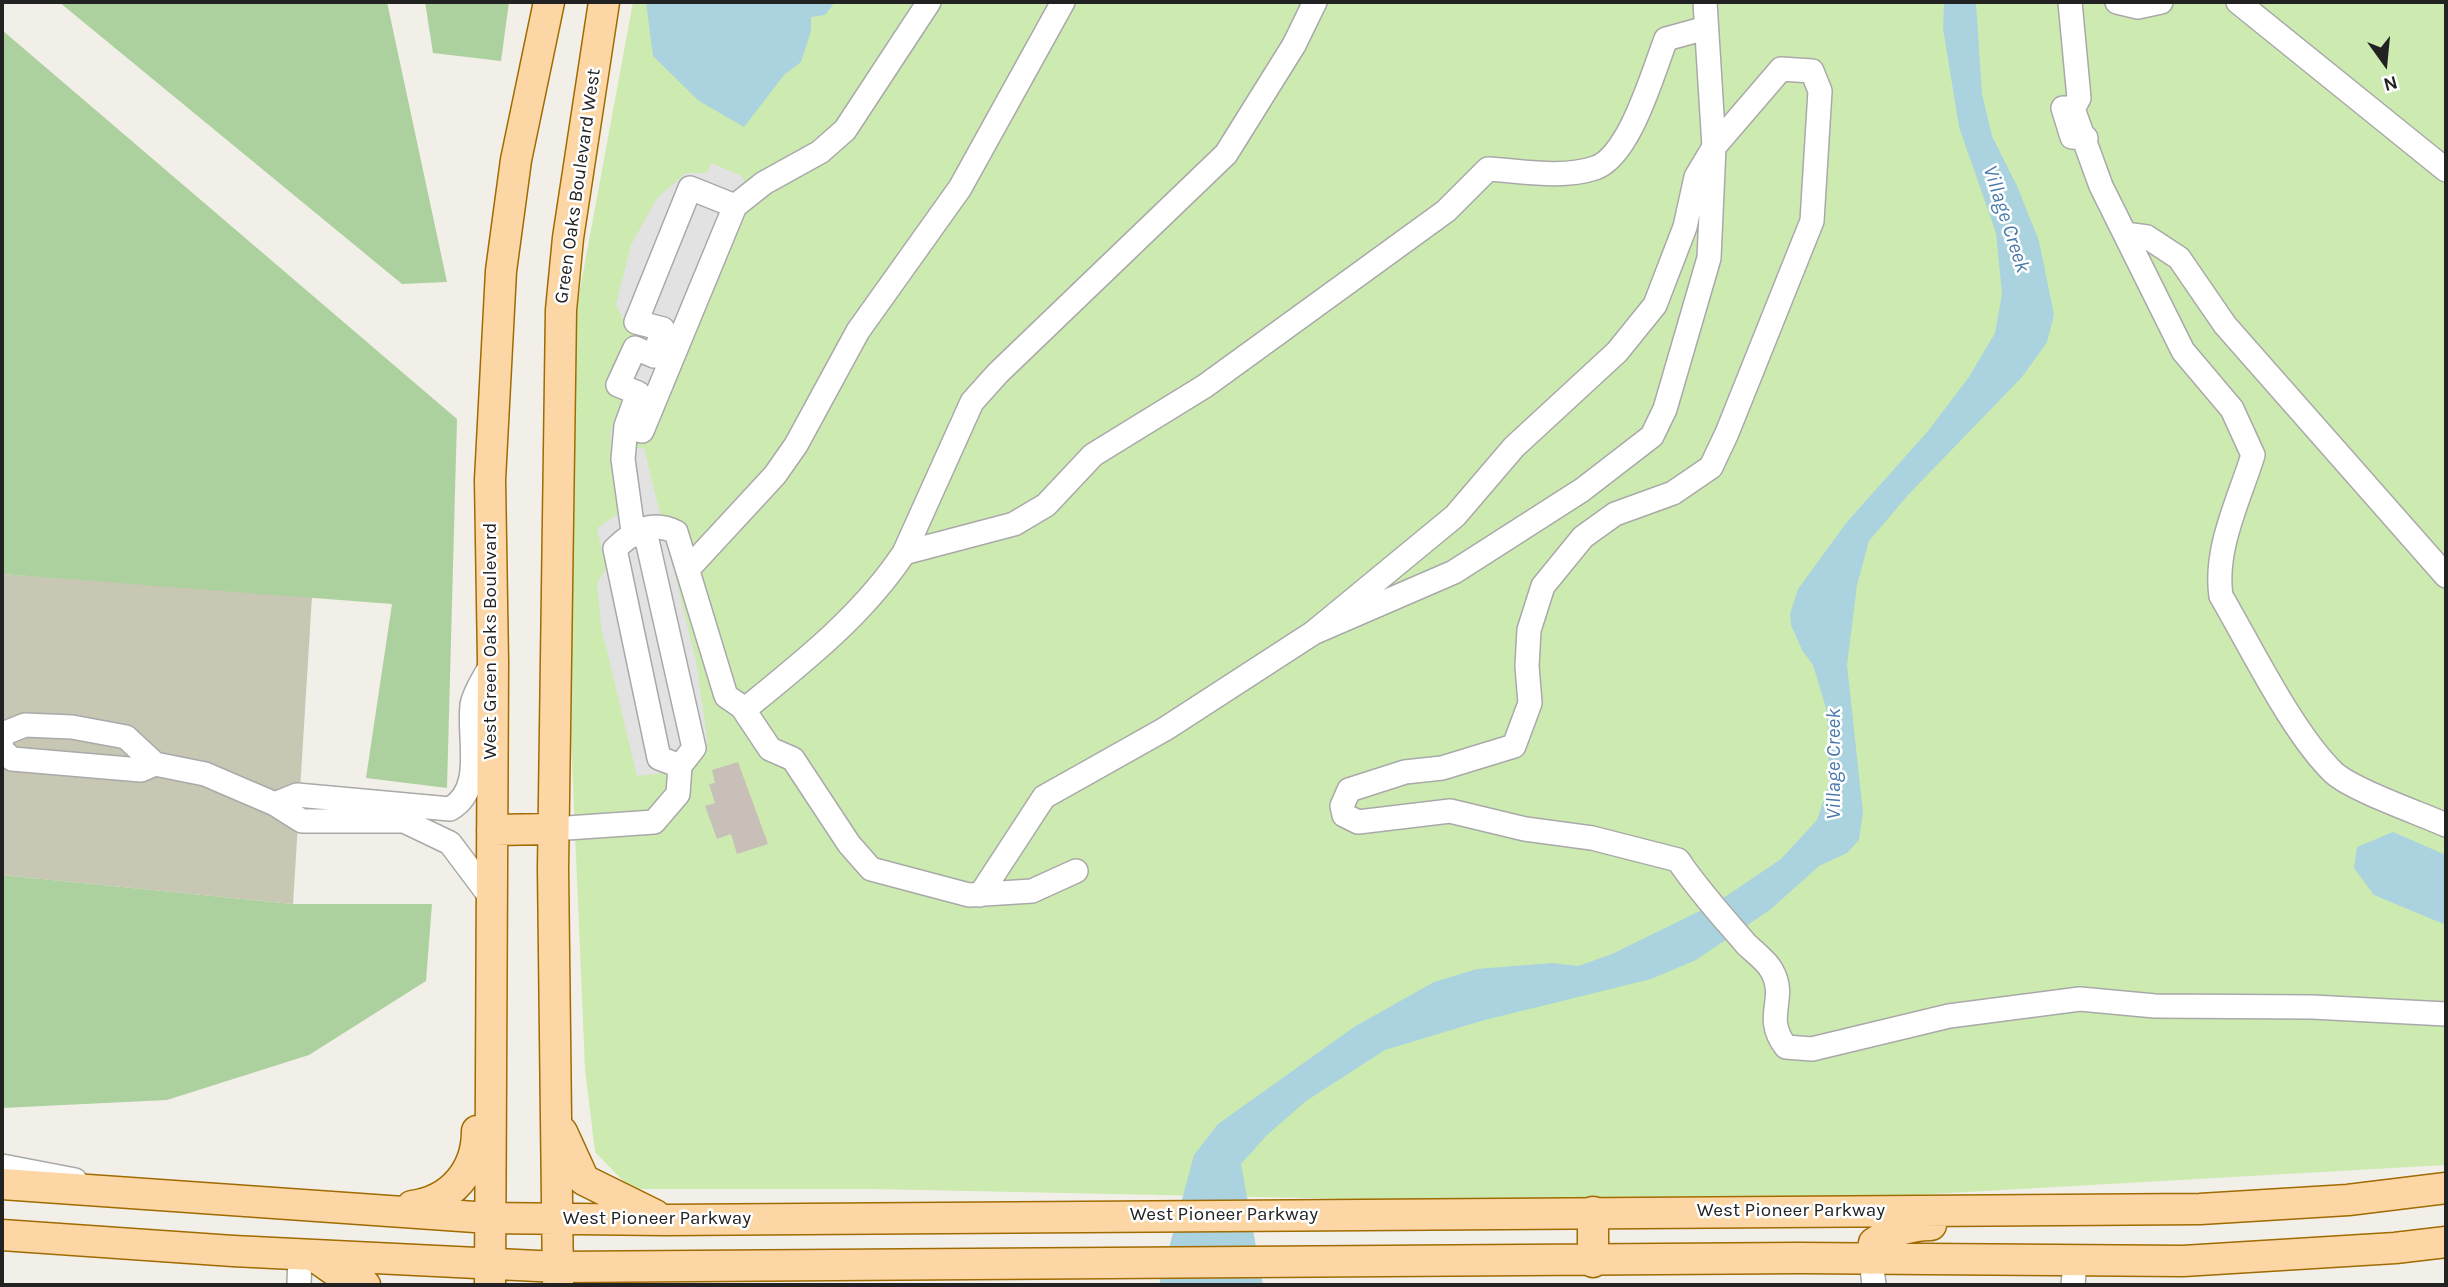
<!DOCTYPE html>
<style>
body{margin:0}
#map{position:relative;width:2448px;height:1287px;overflow:hidden;background:#f2efe9;font-family:Karla,sans-serif}
canvas{display:block}
.frame{position:absolute;inset:0;border:4px solid #222;pointer-events:none}
.north{position:absolute;left:2350px;top:28px;width:70px;height:70px;-webkit-text-stroke:5px #fff;paint-order:stroke;rotate:165deg;font-size:19px;font-weight:700;line-height:28px;text-align:center;color:#222}
.north::after{content:'';display:block;margin:auto;width:24px;height:32px;background:#222;clip-path:polygon(50% 0,100% 100%,50% 72%,0 100%)}
</style>
<div id="map">
<canvas width="2448" height="1287"></canvas>
<div class="frame"></div>
<div class="north">N</div>
</div>
<script>
const g = document.querySelector('canvas').getContext('2d');
g.lineJoin = 'round';
function paint(path, color) {
  g.fillStyle = color;
  g.fill(path, 'evenodd');
}
function trace(path, color, width, dash) {
  g.strokeStyle = color;
  g.lineWidth = width;
  g.lineCap = dash ? 'butt' : 'round';
  g.setLineDash(dash || []);
  g.stroke(path);
}
function write(font, color, halo, rows, align = 'center') {
  g.font = font + ' Karla,sans-serif';
  g.lineWidth = 5;
  g.setLineDash([]);
  g.textBaseline = 'middle';
  g.strokeStyle = halo;
  g.fillStyle = color;
  for (const [text, x, y, turn = 0] of rows) {
    g.save();
    g.translate(x, y);
    g.rotate((+turn || 0) * Math.PI / 180);
    g.textAlign = isNaN(turn) ? turn : align;
    if (halo) g.strokeText(text, 0, 0);
    g.fillText(text, 0, 0);
    g.restore();
  }
}
paint(new Path2D(`
 M 2,574 L 312,596 L 293,904 L 2,875 Z`), '#c7c7b4');
paint(new Path2D(`
 M 633,2 L 2446,2 L 2446,1165 L 1843,1199 L 1353,1199 L 872,1189 L 631,1189 L 595,1152 L 585,1069 L 571,738 L 576,311 Z`), '#cdebb0');
paint(new Path2D(`
 M 59,2 L 387,2 L 447,282 L 402,284 Z
 M 425,2 L 509,2 L 501,61 L 433,53 Z
 M 2,30 L 457,419 L 447,788 L 366,778 L 392,604 L 2,574 Z
 M 2,875 L 293,904 L 432,904 L 426,981 L 309,1055 L 167,1100 L 2,1108 Z`), '#add19e');
paint(new Path2D(`
 M 711,163 L 742,176 L 752,201 L 645,434 L 630,431 L 630,449 L 644,448 L 696,661 L 708,744 L 662,773 L 637,776 L 601,626 L 597,583 L 606,569 L 597,528 L 622,511 L 610,433 L 651,336 L 628,328 L 616,305 L 631,245 L 657,198 L 686,173 L 707,173 Z`), '#e2e2e2');
paint(new Path2D(`
 M 646,2 L 835,2 L 825,15 L 811,17 L 811,31 L 801,62 L 784,75 L 744,127 L 699,101 L 653,56 Z
 M 1944,2 L 1976,2 L 1982,94 L 1992,136 L 2017,186 L 2039,241 L 2054,315 L 2047,342 L 2022,377 L 1908,495 L 1869,541 L 1857,585 L 1847,665 L 1863,812 L 1859,840 L 1847,853 L 1819,866 L 1771,909 L 1696,960 L 1651,979 L 1481,1021 L 1385,1050 L 1306,1101 L 1267,1135 L 1241,1164 L 1263,1285 L 1159,1285 L 1194,1155 L 1218,1124 L 1354,1027 L 1434,982 L 1477,969 L 1552,963 L 1578,966 L 1612,954 L 1716,903 L 1781,859 L 1817,820 L 1829,784 L 1828,730 L 1826,708 L 1813,665 L 1802,650 L 1791,625 L 1790,614 L 1798,589 L 1847,522 L 1928,431 L 1969,377 L 1995,333 L 2002,294 L 1996,233 L 1959,127 L 1943,28 Z
 M 2393,832 L 2446,855 L 2446,925 L 2374,895 L 2354,868 L 2357,847 Z`), '#aad3df');
paint(new Path2D(`
 M 738,762 L 768,844 L 737,854 L 731,834 L 717,839 L 705,806 L 715,803 L 709,784 L 715,783 L 712,770 Z`), '#c7bfb8');
const minor = new Path2D(`
 M 1705,2 L 1714,147
 M 2070,2 L 2079,98 L 2073,109
 M 2117,2 L 2138,7 L 2161,2
 M 2238,2 L 2446,170
 M 2086,138 L 2072,137 L 2063,108 L 2073,109 L 2101,186 L 2183,351 L 2232,409 L 2253,455 C 2239,500 2214,549 2221,596 C 2251,647 2293,734 2334,773 C 2353,790 2419,813 2446,825
 M 1714,147 L 1781,69 L 1812,71 L 1820,91 L 1812,221 L 1727,433 L 1711,467 L 1673,493 L 1615,514 L 1583,537 L 1543,586 L 1529,630 L 1527,666 L 1530,703 L 1514,746 L 1442,768 L 1405,772 L 1349,790 L 1342,806 L 1344,815 L 1358,822 L 1450,811 L 1525,829 L 1592,838 L 1678,860 C 1698,890 1722,916 1746,944 C 1754,952 1767,961 1772,971 C 1788,1000 1762,1016 1786,1047 L 1812,1049 L 1949,1016 L 2080,999 L 2155,1006 L 2312,1007 L 2446,1014
 M 735,206 L 764,183 L 820,152 L 845,130 L 929,2
 M 2125,234 L 2147,237 L 2179,258 L 2225,325 L 2446,576
 M 904,553 L 972,402 L 998,373 L 1226,154 L 1294,45 L 1315,2
 M 689,568 L 775,475 L 796,445 L 858,331 L 960,188 L 1063,2
 M 744,710 C 802,663 862,616 904,553 L 1014,524 L 1046,505 L 1093,455 L 1205,386 L 1446,211 L 1488,169 C 1522,171 1562,179 1595,168 C 1630,156 1653,72 1666,39 L 1706,28
 M 2,739 L 5,733 L 25,725 L 72,727 L 126,737 L 155,764 L 205,774 L 275,804 L 302,821 L 404,821 L 450,843 L 492,899
 M 2,750 L 12,759 L 141,770 L 155,764
 M 680,766 L 659,758 L 615,549 C 633,531 651,520 676,532 L 726,696 L 742,707 L 770,749 L 793,759 L 849,844 L 871,869 L 969,895 L 1032,891 L 1076,871
 M 275,804 L 297,795 L 450,809 C 485,789 468,739 472,705 C 474,692 485,677 491,665
 M 553,829 L 654,822 L 678,794 L 680,766 L 694,748 L 647,540 L 633,531 L 623,459 L 626,426 L 642,431 L 735,206 L 690,188 L 636,322 L 663,329 L 654,356 L 635,348 L 618,385 L 638,393 L 626,426
 M 980,895 L 1044,797 L 1165,729 L 1313,633 L 1454,572 L 1582,490 L 1652,436 L 1665,409 L 1709,258 L 1714,147 L 1696,177 L 1685,227 L 1655,305 L 1617,352 L 1514,447 L 1455,516 L 1313,633
 M 2,1166 L 75,1180
 M 1871,1259 L 1874,1285
 M 299,1285 L 300,1255
 M 2073,1285 L 2075,1262`);
const major = new Path2D(`
 M 492,830 L 553,829
 M 562,1132 L 584,1180 L 655,1215
 M 2,1184 L 489,1218 L 665,1220 L 2200,1209 L 2348,1200 L 2446,1188
 M 412,1206 C 451,1201 477,1171 477,1131
 M 1593,1212 L 1593,1262
 M 2,1235 L 233,1251 L 558,1267 L 1799,1258 L 2183,1261 L 2395,1248 L 2446,1242
 M 314,1256 L 354,1284 L 365,1285
 M 1871,1259 L 1874,1243 C 1892,1231 1909,1225 1931,1225
 M 490,1285 L 493,662 L 490,480 L 501,271 L 516,160 L 549,2
 M 558,1285 L 553,868 L 561,310 L 568,238 L 604,2`);
trace(minor, '#a9a9a9', 26);
trace(major, '#a06b00', 33);
trace(minor, '#fff', 23);
trace(major, '#fcd6a4', 30);
write('19px', '#222', '#fff', [
 ["Green Oaks Boulevard West",578,186,-82],
 ["West Green Oaks Boulevard",491,641,-90],
 ["West Pioneer Parkway",1791,1211],
 ["West Pioneer Parkway",1224,1215],
 ["West Pioneer Parkway",657,1219]
]);
write('italic 21px', '#4a7aab', '#fff', [
 ["Village Creek",2006,219,72],
 ["Village Creek",1834,764,-90]
]);
</script>
